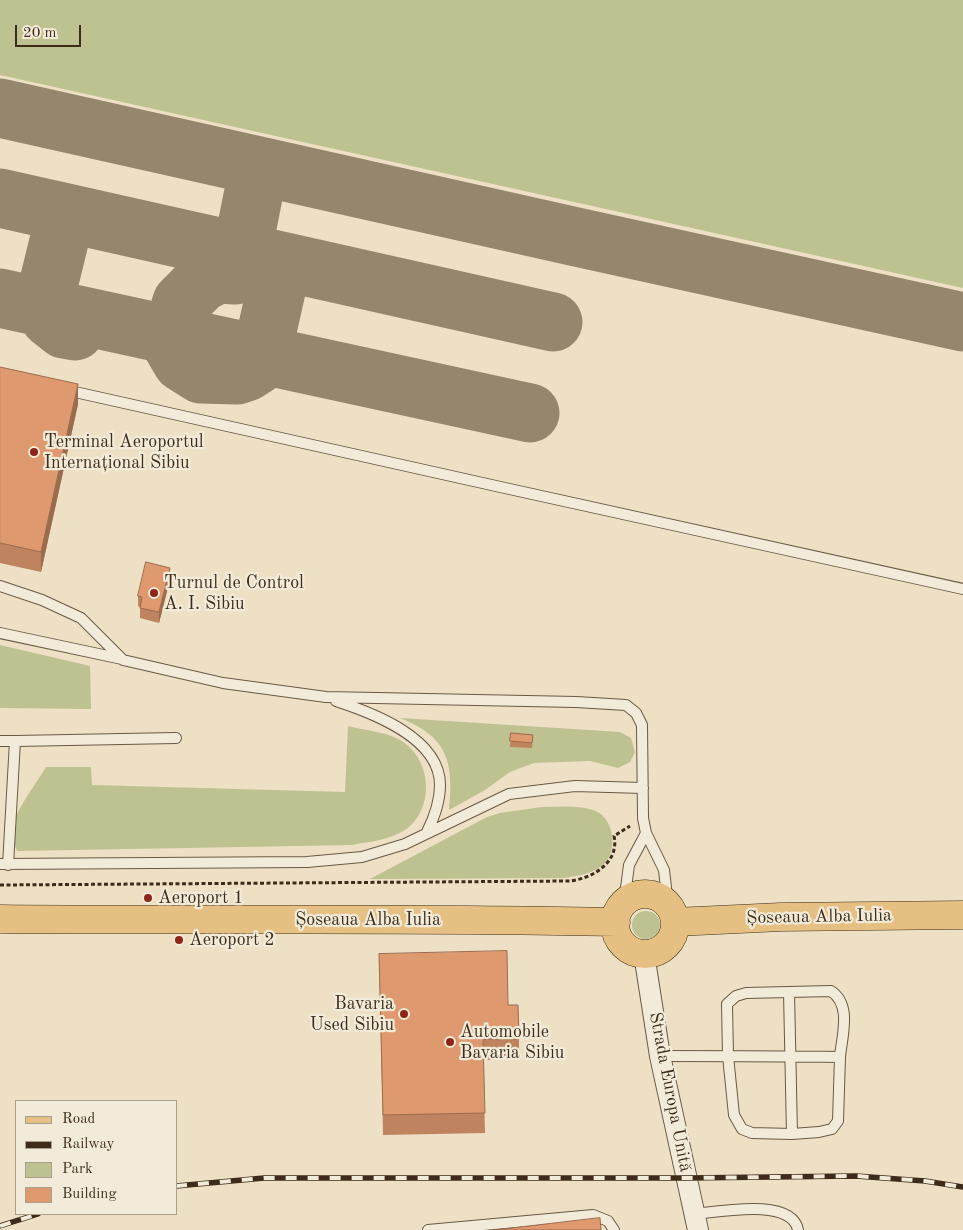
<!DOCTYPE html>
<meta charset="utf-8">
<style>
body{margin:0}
#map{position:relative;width:963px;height:1230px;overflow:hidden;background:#ede0c4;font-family:"Old Standard TT",serif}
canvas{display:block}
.legend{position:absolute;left:15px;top:1100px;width:162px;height:115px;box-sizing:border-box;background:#f3ebd9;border:1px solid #aa9f8c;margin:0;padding:6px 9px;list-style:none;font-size:15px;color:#3d2c19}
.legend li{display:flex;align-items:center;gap:10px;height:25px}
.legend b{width:25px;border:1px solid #aa9f8c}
.scale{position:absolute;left:15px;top:25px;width:66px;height:22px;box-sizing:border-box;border:2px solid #3d2c19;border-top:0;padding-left:6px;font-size:15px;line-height:18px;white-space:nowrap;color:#3d2c19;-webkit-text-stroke:4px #f3ebd9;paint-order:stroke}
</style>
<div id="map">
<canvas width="963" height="1230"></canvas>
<ul class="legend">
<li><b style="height:6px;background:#e6c082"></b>Road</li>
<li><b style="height:6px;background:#3d2c19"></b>Railway</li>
<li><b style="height:14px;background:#bec190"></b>Park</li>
<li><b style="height:14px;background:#de996f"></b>Building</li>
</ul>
<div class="scale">20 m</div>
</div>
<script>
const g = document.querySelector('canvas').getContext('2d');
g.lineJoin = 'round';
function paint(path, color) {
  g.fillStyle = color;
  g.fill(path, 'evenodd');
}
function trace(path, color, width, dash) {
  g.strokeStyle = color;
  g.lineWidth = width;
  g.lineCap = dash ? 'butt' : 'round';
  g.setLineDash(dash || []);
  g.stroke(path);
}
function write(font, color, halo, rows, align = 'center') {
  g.font = font + ' "Old Standard TT",serif';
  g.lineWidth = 4.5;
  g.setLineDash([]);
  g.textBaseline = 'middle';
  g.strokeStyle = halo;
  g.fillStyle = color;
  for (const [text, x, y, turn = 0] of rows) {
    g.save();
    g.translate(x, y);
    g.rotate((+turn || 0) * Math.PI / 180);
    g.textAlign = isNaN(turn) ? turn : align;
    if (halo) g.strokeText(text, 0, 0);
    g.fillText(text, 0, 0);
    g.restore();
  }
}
paint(new Path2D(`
 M 0,0 L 963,0 L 963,288 L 0,75 Z
 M 0,645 L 90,666 L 91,709 L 0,708 Z
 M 400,718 L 620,732 L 631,738 L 635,752 L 630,762 L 618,768 L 590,761 L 534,763 L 510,772 L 485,790 L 449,810 C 454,762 448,737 400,718 Z
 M 348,726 C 363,730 386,732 400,740 C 430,757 435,803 410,826 C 394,840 372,841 352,845 L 17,851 C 14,844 11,835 12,827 C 17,808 36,784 46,767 L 91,767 L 92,785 L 345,792 Z
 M 542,807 C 559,807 577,805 593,810 C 613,816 618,847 606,862 C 595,874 577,876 563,878 L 370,879 L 487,817 L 500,813 Z
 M632 925a14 14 0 1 1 28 0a14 14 0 1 1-28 0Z`), '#bec190');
trace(new Path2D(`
 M 0,108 L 581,238 L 963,322
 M 259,166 L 242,252 L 235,275 L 218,274 L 202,282 L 182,302 L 175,324 L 172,345 L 182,362 L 201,374 L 237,375 L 246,372 L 257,365 L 262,353 L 282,264
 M 0,198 L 553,322
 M 66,213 L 50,278 L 45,307 L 50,318 L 64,329 L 75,331
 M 0,298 L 530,413`), '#95866e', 59);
const lane = new Path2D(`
 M 66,390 L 505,488 L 963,589
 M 0,586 L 42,600 L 81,618 L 123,660 L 223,683 L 326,697 L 576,702 L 626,705 L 636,713 L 642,725 L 643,818 L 646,833 L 664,870 L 668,905
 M 0,633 L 122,659
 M 336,701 C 373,713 440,738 440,785 C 440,802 434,818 427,832
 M 0,741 L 15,741 L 8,865
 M 15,741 L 176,738
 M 0,864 L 307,862 L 362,857 L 405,844 L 509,794 L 575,786 L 643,788
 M 624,903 L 629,865 L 646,833
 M 789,992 L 792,1134
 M 660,1056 C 720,1056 780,1056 840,1057 L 838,1121 L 832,1129 L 819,1132 L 792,1134 L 752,1133 L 742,1129 L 734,1115 L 728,1056 L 727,1004 L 736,996 L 746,993 L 831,991 C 852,1005 842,1035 840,1057
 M 695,1214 C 718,1212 792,1197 798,1230
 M 428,1230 L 593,1215 L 608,1221 L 614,1230`);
const street = new Path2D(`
 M 644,954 L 660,1056 L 698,1230`);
const primary = new Path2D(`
 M615 924a30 30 0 1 1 60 0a30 30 0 1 1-60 0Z
 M 0,919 C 205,921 410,917 616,922
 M 675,922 L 781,917 L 963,915`);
trace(lane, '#695944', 12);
trace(street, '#695944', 22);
trace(primary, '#3d2c19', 29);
trace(new Path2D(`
 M 0,885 L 569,881 C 591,879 620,863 614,836 L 630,826`), '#3d2c19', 3, [4, 2.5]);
trace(lane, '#f3ebd9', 10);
trace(street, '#f3ebd9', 20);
trace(primary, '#e6c082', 28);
const rail = new Path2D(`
 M 176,1186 L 264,1178 L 687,1178 L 856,1176 L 925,1181 L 963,1187
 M 0,1226 L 38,1214`);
trace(rail, '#3d2c19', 5.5);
trace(rail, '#f3ebd9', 4, [11]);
paint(new Path2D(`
 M 0,367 L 78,404 L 41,572 L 0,563 Z
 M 170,579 L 159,623 L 140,618 L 140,607 L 138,606 L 138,596 Z
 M 511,733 L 533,735 L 532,748 L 510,747 Z
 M 379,954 L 519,1039 L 519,1059 L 483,1060 L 485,1133 L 383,1135 Z`), '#bf845f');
paint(new Path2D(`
 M 78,384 L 78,404 L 41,572 L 41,552 Z
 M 170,568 L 170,579 L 159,623 L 159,612 Z`), '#9b6b4e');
const building = new Path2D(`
 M 0,367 L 78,384 L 41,552 L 0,543 Z
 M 146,562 L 170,568 L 159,612 L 140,608 L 142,597 L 138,596 Z
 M 511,733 L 533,735 L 532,743 L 510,741 Z
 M 507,951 L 508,1005 L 518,1005 L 519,1039 L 483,1039 L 485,1113 L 383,1115 L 379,954 Z
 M 600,1218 L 601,1230 L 495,1230 Z`);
paint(building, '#de996f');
trace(building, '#9b6b4e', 1);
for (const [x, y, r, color] of [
 [34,452,5,"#8f2418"],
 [154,593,5,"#8f2418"],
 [148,898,5,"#8f2418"],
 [179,940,5,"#8f2418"],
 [404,1014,5,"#8f2418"],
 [450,1042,5,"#8f2418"]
]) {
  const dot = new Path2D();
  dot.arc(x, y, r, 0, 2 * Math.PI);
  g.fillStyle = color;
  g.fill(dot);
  trace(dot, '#f3ebd9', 2);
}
write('18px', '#3d2c19', '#f3ebd9', [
 ["Terminal Aeroportul",44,442],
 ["Internațional Sibiu",44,463],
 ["Turnul de Control",164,583],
 ["A. I. Sibiu",164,604],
 ["Aeroport 1",158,898],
 ["Aeroport 2",189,940],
 ["Bavaria",394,1004,"right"],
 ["Used Sibiu",394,1025,"right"],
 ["Automobile",460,1032],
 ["Bavaria Sibiu",460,1053]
], 'left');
write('18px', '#3d2c19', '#f3ebd9', [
 ["Șoseaua Alba Iulia",819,917,-1],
 ["Șoseaua Alba Iulia",368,920],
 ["Strada Europa Unită",670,1092,79]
]);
</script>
